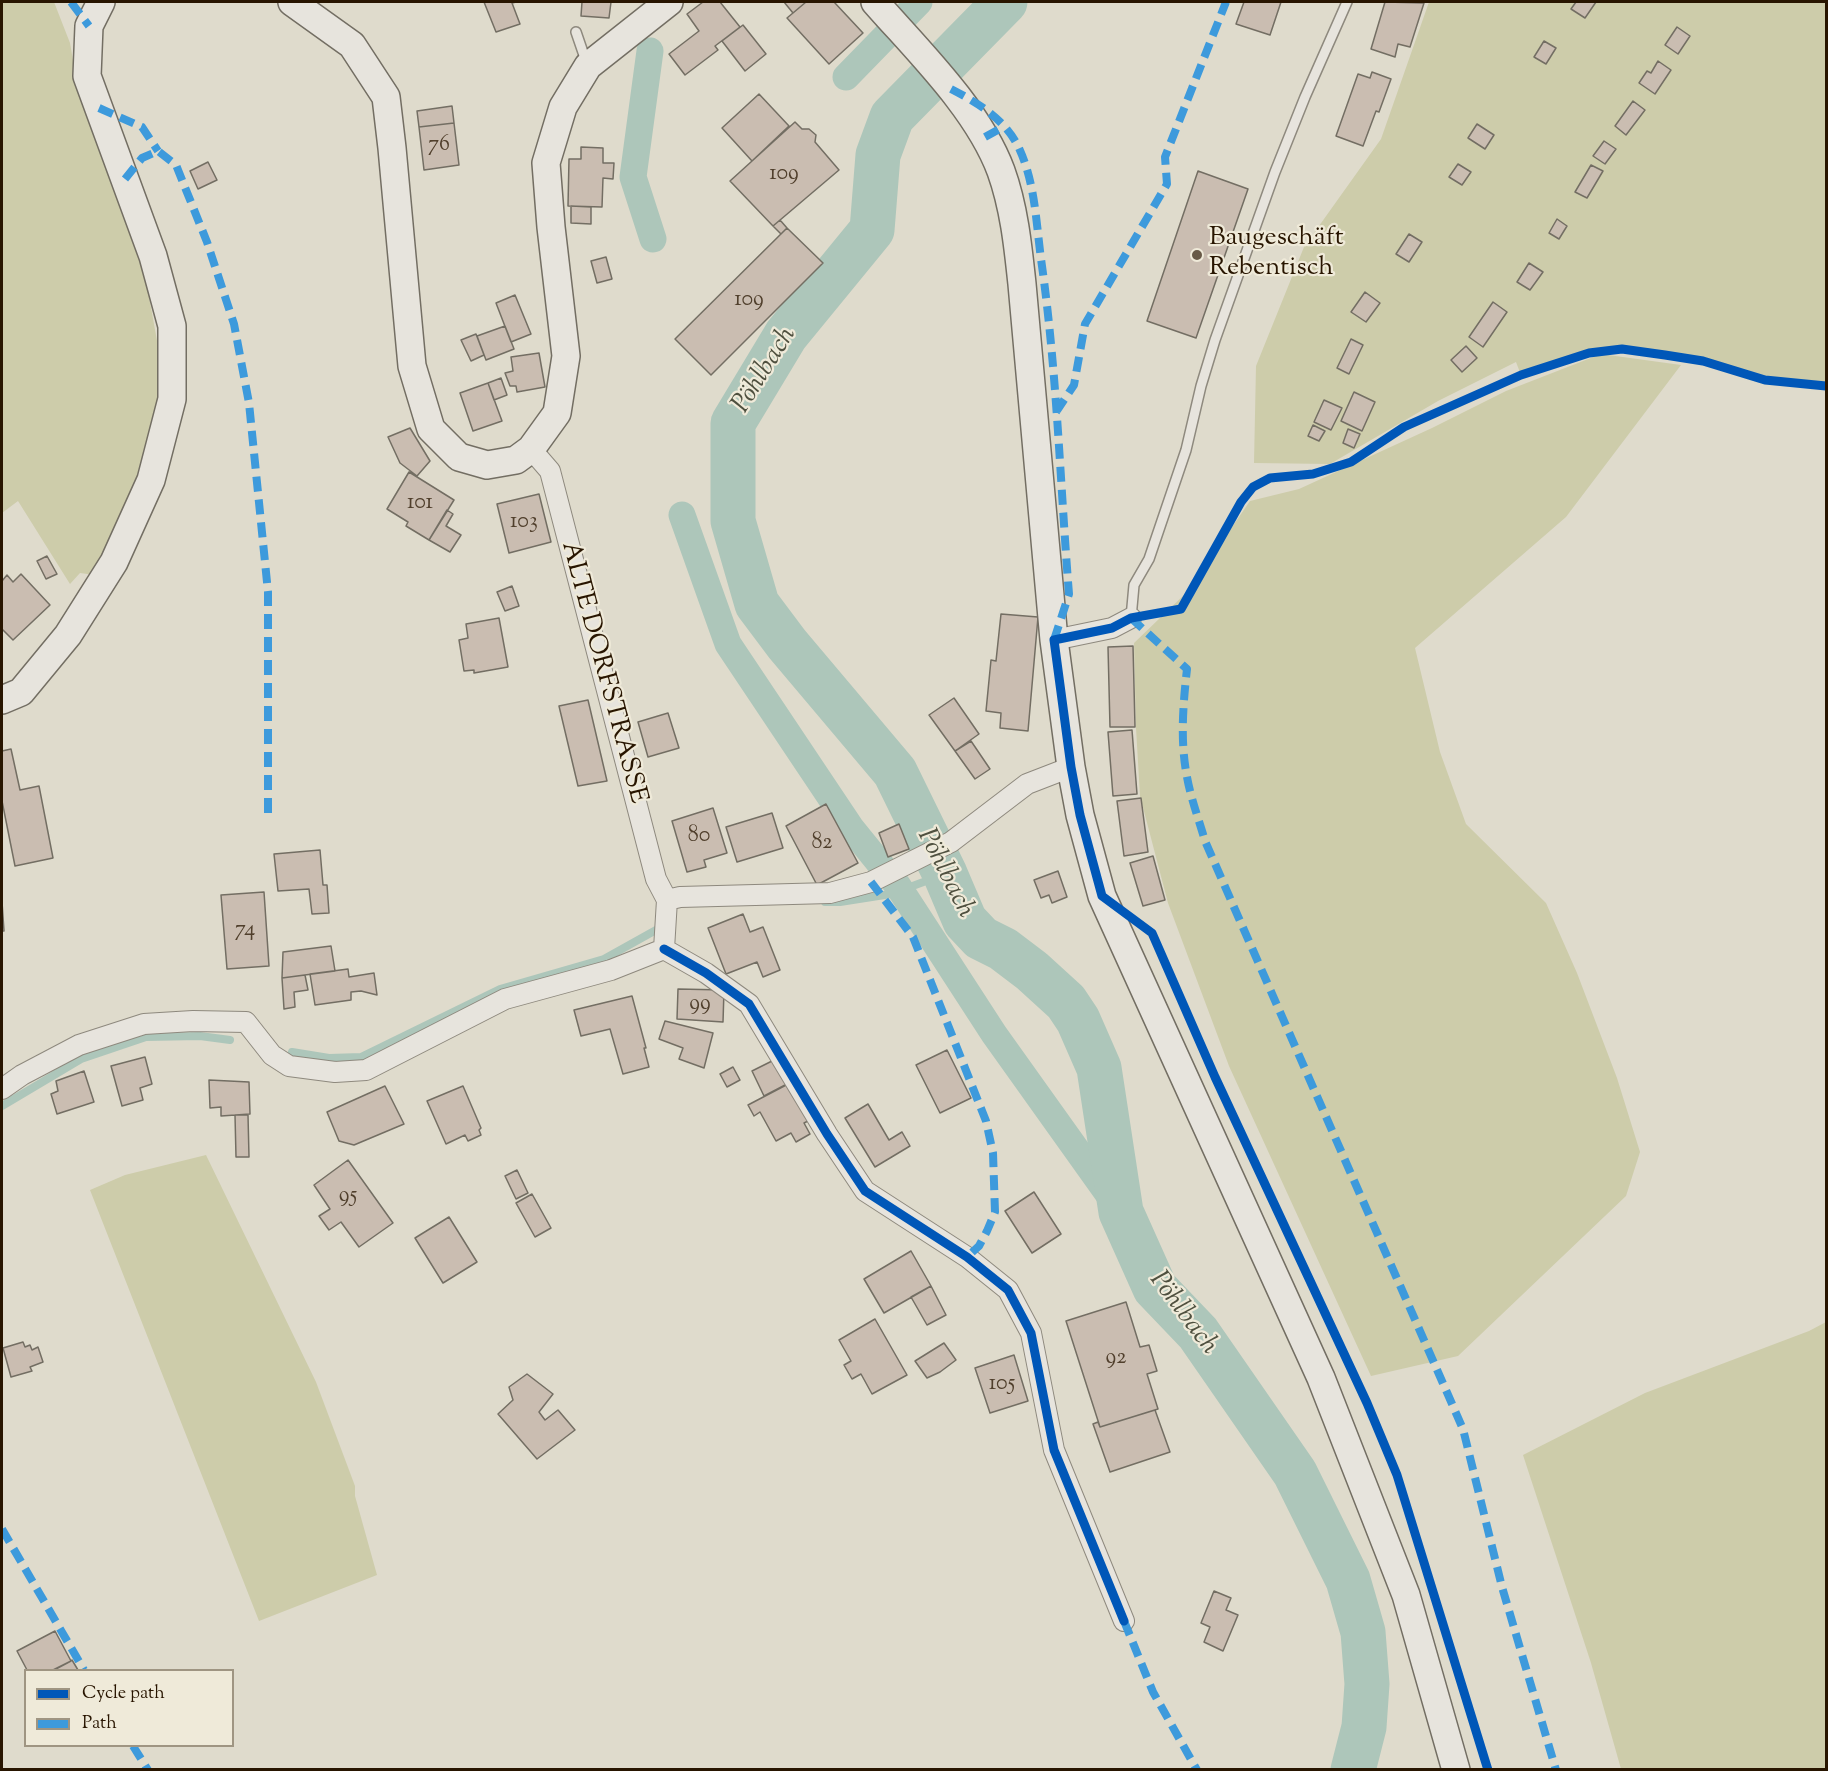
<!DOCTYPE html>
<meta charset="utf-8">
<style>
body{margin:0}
#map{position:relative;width:1828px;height:1771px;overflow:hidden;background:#dfdbcc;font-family:"Sorts Mill Goudy",serif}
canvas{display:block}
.frame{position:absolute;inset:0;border:3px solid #281500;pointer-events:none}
.legend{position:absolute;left:24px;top:1669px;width:210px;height:78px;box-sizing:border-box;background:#efead9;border:2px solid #9f9582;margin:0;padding:8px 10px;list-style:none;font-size:18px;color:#281500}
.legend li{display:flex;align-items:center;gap:12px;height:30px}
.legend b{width:30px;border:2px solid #9f9582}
</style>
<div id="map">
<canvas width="1828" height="1771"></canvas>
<div class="frame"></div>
<ul class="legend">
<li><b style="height:8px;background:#0057b8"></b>Cycle path</li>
<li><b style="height:8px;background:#3d9adc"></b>Path</li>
</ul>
</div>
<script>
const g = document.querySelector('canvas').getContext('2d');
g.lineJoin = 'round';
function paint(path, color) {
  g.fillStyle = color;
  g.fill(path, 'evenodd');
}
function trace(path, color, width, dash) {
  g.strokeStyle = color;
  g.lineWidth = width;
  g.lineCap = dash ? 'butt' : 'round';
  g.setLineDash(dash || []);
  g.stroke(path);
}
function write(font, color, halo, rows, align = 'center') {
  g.font = font + ' "Sorts Mill Goudy",serif';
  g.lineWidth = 4.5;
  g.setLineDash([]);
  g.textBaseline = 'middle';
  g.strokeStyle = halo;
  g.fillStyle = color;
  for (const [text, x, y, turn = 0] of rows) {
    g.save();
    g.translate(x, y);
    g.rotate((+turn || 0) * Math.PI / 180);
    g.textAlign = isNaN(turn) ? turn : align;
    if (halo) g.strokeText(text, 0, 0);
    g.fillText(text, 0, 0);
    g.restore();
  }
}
paint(new Path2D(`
 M 2,2 L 54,2 L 70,43 L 77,84 L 141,253 L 158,346 L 160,383 L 152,433 L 137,484 L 95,575 L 80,573 L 70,584 L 18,501 L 2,513 Z
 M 1429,2 L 1826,2 L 1826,386 L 1765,380 L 1703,361 L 1622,349 L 1589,353 L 1521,375 L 1516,362 L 1438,401 L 1330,464 L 1254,463 L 1256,366 L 1304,247 L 1381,139 Z
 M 1601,354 L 1681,365 L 1566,517 L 1415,648 L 1440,752 L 1466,824 L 1546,903 L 1577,973 L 1617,1078 L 1640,1152 L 1626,1196 L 1458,1356 L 1371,1376 L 1229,1066 L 1168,903 L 1140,796 L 1136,728 L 1134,643 L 1187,592 L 1250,501 L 1299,489 L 1432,428 L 1506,391 Z
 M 206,1155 L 316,1382 L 355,1486 L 355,1496 L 377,1575 L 259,1621 L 90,1190 L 125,1175 Z
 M 1826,1322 L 1826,1769 L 1621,1769 L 1591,1663 L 1523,1455 L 1645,1393 L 1809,1331 Z`), '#cdccaa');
trace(new Path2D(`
 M 825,902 L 840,902 L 891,894 L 945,874
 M 292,1052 L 329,1058 L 361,1057 L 500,989 L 604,959 L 656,930
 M 2,1106 L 81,1059 L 146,1037 L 200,1036 L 230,1040`), '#adc6ba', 8);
trace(new Path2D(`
 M 650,51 L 633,177 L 653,239
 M 846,77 L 919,2
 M 682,515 L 728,644 L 851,828 L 898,886 L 994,1034 L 1121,1212`), '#adc6ba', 27);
trace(new Path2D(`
 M 1005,2 L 892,117 L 878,155 L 872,230 L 786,335 L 733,423 L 733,521 L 757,604 L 787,644 L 895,772 L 945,874 L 965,921 L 981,938 L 1003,949 L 1032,971 L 1066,1002 L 1078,1020 L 1099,1068 L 1121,1212 L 1155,1288 L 1198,1333 L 1295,1473 L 1348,1580 L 1363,1632 L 1367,1684 L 1364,1727 L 1353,1770`), '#adc6ba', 45);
const building = new Path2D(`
 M 484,2 L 516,2 L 512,3 L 520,24 L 496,32 Z
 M 582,2 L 611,2 L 609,18 L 581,16 Z
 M 703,2 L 720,2 L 740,27 L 715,46 L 718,50 L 685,75 L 669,54 L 699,31 L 687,14 Z
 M 784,2 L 806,2 L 793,13 Z
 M 806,2 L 834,2 L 863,33 L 829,64 L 787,18 Z
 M 1244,2 L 1281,2 L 1270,35 L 1236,24 Z
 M 1385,2 L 1424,3 L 1410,47 L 1398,44 L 1395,57 L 1371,49 Z
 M 1576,2 L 1596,2 L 1585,18 L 1571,9 Z
 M 743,25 L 766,54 L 745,71 L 722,41 Z
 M 1677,27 L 1690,36 L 1678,54 L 1665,45 Z
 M 1544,41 L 1556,48 L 1546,64 L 1534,57 Z
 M 1658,61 L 1671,70 L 1655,94 L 1639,83 L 1647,71 L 1651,73 Z
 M 1372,72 L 1391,79 L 1379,112 L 1376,111 L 1363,146 L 1336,136 L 1358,74 L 1370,78 Z
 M 759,94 L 789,126 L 752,161 L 722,128 Z
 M 1633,101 L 1645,110 L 1626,135 L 1615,126 Z
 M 452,106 L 454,123 L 419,127 L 417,111 Z
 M 795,122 L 802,129 L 809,129 L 816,135 L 815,142 L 839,170 L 773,226 L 730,181 Z
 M 454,123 L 459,165 L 424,170 L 419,127 Z
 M 1477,124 L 1494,135 L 1485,149 L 1468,138 Z
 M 1604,141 L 1616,149 L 1605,164 L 1593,156 Z
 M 581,147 L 603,148 L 603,163 L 614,163 L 613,179 L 603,178 L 602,207 L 568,206 L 569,159 L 581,159 Z
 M 208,162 L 217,180 L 198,189 L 190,171 Z
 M 1458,164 L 1471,172 L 1462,185 L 1449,177 Z
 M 1591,165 L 1603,171 L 1587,198 L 1575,192 Z
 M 1198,171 L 1248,189 L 1196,338 L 1147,321 Z
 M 571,206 L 591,207 L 591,224 L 571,223 Z
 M 1557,219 L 1567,226 L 1559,239 L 1549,233 Z
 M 780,220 L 787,228 L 781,234 L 773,226 Z
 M 787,228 L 823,263 L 711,375 L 675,339 Z
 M 1409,234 L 1422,242 L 1409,262 L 1396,254 Z
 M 606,257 L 612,279 L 597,283 L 591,261 Z
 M 1529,263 L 1543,272 L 1530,290 L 1517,282 Z
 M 1365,292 L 1380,303 L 1366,322 L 1351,312 Z
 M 515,295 L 531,334 L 511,342 L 496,303 Z
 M 1493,302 L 1507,312 L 1483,347 L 1469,337 Z
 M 505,326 L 514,349 L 486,360 L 477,336 Z
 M 476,334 L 484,355 L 471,361 L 461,340 Z
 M 1351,339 L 1363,345 L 1349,374 L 1337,368 Z
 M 1466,346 L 1477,358 L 1462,372 L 1451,360 Z
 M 539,353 L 545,387 L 517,392 L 516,386 L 510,386 L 505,373 L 513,371 L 511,357 Z
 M 501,378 L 507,395 L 494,400 L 488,383 Z
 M 488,383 L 502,421 L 473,431 L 460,393 Z
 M 1354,392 L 1375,402 L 1362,431 L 1341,421 Z
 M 1324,400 L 1342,408 L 1331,430 L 1314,422 Z
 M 1313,425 L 1325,431 L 1319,441 L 1308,436 Z
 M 410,428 L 430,461 L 417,476 L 400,463 L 388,437 Z
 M 1348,429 L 1360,434 L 1354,448 L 1343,443 Z
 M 409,472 L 454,500 L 429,540 L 406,526 L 408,522 L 387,509 Z
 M 539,494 L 551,542 L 509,553 L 497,504 Z
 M 447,510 L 453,514 L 446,526 L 461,535 L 450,552 L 429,540 Z
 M 47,556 L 57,574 L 46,579 L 37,561 Z
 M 21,574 L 50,605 L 13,640 L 2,629 L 2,581 L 7,575 L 13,582 Z
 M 512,586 L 519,606 L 505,611 L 497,592 Z
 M 1001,614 L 1038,617 L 1028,731 L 1000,728 L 1001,713 L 986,711 L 991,660 L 996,661 Z
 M 499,618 L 508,667 L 474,673 L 474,670 L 464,671 L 459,640 L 468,638 L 466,624 Z
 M 1133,646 L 1135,727 L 1110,727 L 1108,647 Z
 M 954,698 L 979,734 L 955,751 L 929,715 Z
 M 588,700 L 607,781 L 578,786 L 559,706 Z
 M 668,713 L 679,748 L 648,757 L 638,722 Z
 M 1132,730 L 1137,794 L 1113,796 L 1108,732 Z
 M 971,741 L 990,769 L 975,779 L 955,751 Z
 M 11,749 L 20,790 L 39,786 L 53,858 L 15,866 L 2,801 L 2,751 Z
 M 1141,798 L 1148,852 L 1124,856 L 1117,801 Z
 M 826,804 L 858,863 L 817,885 L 786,826 Z
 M 713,808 L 727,853 L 704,860 L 706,867 L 687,872 L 672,821 Z
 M 772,813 L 783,848 L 737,862 L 726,827 Z
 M 899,824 L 909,849 L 888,857 L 879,833 Z
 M 320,850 L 323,885 L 327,885 L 329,913 L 312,914 L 309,889 L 278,891 L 274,854 Z
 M 1153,856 L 1165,900 L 1143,906 L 1130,863 Z
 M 1058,871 L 1067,897 L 1052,903 L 1049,895 L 1041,898 L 1034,880 Z
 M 264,892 L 269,966 L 227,969 L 221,895 Z
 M 2,902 L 4,931 L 2,931 Z
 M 743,914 L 750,932 L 763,927 L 780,970 L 763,977 L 757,962 L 726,974 L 708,928 Z
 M 331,946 L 335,971 L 282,978 L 283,952 Z
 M 348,969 L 349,977 L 374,973 L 377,995 L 361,991 L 351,992 L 351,1000 L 315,1005 L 310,974 Z
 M 305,975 L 308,990 L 294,992 L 295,1007 L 284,1009 L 282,978 Z
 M 678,989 L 724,990 L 723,1022 L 677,1019 Z
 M 632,996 L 646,1048 L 644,1048 L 649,1067 L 623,1074 L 610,1029 L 581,1036 L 574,1010 Z
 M 665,1021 L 713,1033 L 704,1068 L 679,1059 L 683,1048 L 659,1039 Z
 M 947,1050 L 971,1098 L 940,1113 L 916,1065 Z
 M 145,1057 L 152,1084 L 140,1088 L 143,1100 L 122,1106 L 111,1066 Z
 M 774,1060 L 787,1084 L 764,1096 L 752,1071 Z
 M 733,1067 L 740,1080 L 727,1087 L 720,1074 Z
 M 84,1071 L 94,1102 L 57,1114 L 51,1094 L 58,1091 L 56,1081 Z
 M 209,1080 L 249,1082 L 250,1114 L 221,1116 L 221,1107 L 210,1108 Z
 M 790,1083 L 810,1120 L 804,1123 L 810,1134 L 796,1142 L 791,1133 L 776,1141 L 760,1112 L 754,1116 L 748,1105 Z
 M 385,1086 L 404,1124 L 354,1145 L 339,1141 L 327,1112 Z
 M 463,1086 L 481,1128 L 479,1130 L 481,1135 L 468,1141 L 465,1135 L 446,1144 L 427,1101 Z
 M 868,1104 L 889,1140 L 902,1132 L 910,1146 L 875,1167 L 845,1118 Z
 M 235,1115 L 248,1115 L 249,1157 L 236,1157 Z
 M 348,1160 L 393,1223 L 359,1247 L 341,1222 L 329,1230 L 319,1216 L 330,1209 L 314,1185 Z
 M 517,1170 L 528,1193 L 516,1199 L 505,1176 Z
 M 1034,1192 L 1061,1234 L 1032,1253 L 1005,1211 Z
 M 532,1194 L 551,1228 L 535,1237 L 516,1203 Z
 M 449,1217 L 477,1262 L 443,1283 L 415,1238 Z
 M 911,1251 L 931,1286 L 884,1313 L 864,1279 Z
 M 931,1286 L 946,1315 L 927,1325 L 911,1297 Z
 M 1126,1302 L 1140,1347 L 1149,1345 L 1157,1371 L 1147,1374 L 1158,1409 L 1100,1427 L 1066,1321 Z
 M 875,1319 L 907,1375 L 872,1394 L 861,1374 L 852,1379 L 844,1365 L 851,1361 L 839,1340 Z
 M 23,1342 L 25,1347 L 30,1345 L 32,1350 L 38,1347 L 43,1362 L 30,1367 L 32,1371 L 11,1377 L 3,1348 Z
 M 944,1343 L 956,1360 L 940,1372 L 927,1378 L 915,1361 Z
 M 1014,1355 L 1028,1401 L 990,1413 L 975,1368 Z
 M 527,1374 L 553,1394 L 539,1412 L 545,1420 L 558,1410 L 575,1430 L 537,1459 L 498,1414 L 513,1400 L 509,1387 Z
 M 1155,1410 L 1170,1452 L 1110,1472 L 1093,1424 L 1098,1422 L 1100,1427 Z
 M 1214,1591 L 1231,1598 L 1226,1610 L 1238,1615 L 1223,1651 L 1204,1642 L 1210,1627 L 1201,1623 Z
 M 55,1631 L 71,1661 L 53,1670 L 27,1670 L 17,1651 Z
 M 72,1660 L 78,1670 L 54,1670 L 71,1661 Z`);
paint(building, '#cabdb1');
trace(building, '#736e63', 1.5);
const service = new Path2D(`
 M 576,32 L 587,64
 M 1131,618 L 1134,585 L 1149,559 L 1186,450 L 1201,386 L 1215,340 L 1275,172 L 1305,97 L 1347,2`);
const minor = new Path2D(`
 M 531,449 L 550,471 L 656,879 L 667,900 L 664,949
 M 1054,640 L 1112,628 L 1131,618
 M 667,900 L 680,897 L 830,893 L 871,882 L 951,842 L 1027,784 L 1071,767
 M 664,949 L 706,973 L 749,1004 L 827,1134 L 865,1191 L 967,1257 L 1008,1290 L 1031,1333 L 1054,1450 L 1124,1621
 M 2,1089 L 22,1075 L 79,1045 L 144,1024 L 193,1021 L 246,1022 L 272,1055 L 289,1066 L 335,1072 L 366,1070 L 505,999 L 611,970 L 664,949`);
const secondary = new Path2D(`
 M 292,2 L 352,45 L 386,97 L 392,148 L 412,366 L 431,429 L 459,457 L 487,465 L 516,460 L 531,449 L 557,413 L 566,356 L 551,227 L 546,163 L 563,107 L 588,66 L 669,2
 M 875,2 C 918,51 978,109 1001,171 C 1014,207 1018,246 1022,284 L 1054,640 L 1071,767 L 1080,815 L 1102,896 L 1321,1378 L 1406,1595 L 1456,1770
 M 2,700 L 21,692 L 68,635 L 114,562 L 151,480 L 172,399 L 172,326 L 153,256 L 87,76 L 89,26 L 101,2`);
trace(service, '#8e897e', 12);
trace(minor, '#8e897e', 22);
trace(secondary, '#736e63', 30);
trace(service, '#e7e4dd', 9);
trace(minor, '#e7e4dd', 20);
trace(secondary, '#e7e4dd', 27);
trace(new Path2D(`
 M 71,2 L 89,26
 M 951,89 C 978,103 1005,119 1019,148 C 1035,183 1036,221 1041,259 C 1057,370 1060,482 1069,594 L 1054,640
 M 99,108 L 142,127 L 158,151
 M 985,137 L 1005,126
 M 125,179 L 142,158 L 158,151 L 176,165 L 207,242 L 234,324 L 249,403 L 268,592 L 268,818
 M 1056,412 L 1074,385 L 1085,324 L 1167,184 L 1165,157 L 1226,2
 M 1131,618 L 1187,669 C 1183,705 1180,741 1187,777 C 1191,799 1199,820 1205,841 L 1463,1429 L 1502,1587 L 1556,1770
 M 871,882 L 913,937 L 986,1121 L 993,1153 L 995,1212 L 987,1231 L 979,1246 L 967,1257
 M 2,1529 L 84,1670
 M 1124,1621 L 1153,1692 L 1197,1770
 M 133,1746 L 148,1770`), '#3d9adc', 8, [15, 8]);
trace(new Path2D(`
 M 664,949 L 706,973 L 749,1004 L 827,1134 L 865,1191 L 967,1257 L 1008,1290 L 1031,1333 L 1054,1450 L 1124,1621
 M 1488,1770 L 1397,1475 L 1367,1403 L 1215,1077 L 1152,933 L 1102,896 L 1080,815 L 1071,767 L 1054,640 L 1112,628 L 1131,618 L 1181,609 L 1241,502 L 1253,487 L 1270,478 L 1313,474 L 1351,462 L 1404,427 L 1521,375 L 1589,353 L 1622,349 L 1665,355 L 1703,361 L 1765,380 L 1826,386`), '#0057b8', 9);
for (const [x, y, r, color] of [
 [1197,255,6,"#685a47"]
]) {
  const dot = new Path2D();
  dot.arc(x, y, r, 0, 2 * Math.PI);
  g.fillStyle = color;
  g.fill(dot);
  trace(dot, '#efead9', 2);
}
write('22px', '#503f2c', null, [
 ["76",439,146],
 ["109",784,175],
 ["109",749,301],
 ["101",420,504],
 ["103",524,523],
 ["80",699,837],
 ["82",822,844],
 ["74",245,931],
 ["99",700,1005],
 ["95",348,1197],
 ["92",1116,1359],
 ["105",1002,1385]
]);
write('26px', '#281500', '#efead9', [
 ["Baugeschäft",1209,240],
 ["Rebentisch",1209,270]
], 'left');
write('26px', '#281500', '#efead9', [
 ["ALTE DORFSTRASSE",602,673,75]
]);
write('italic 27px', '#4f503f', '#efead9', [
 ["Pöhlbach",766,371,-58],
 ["Pöhlbach",944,874,63],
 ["Pöhlbach",1182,1314,53]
]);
</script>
